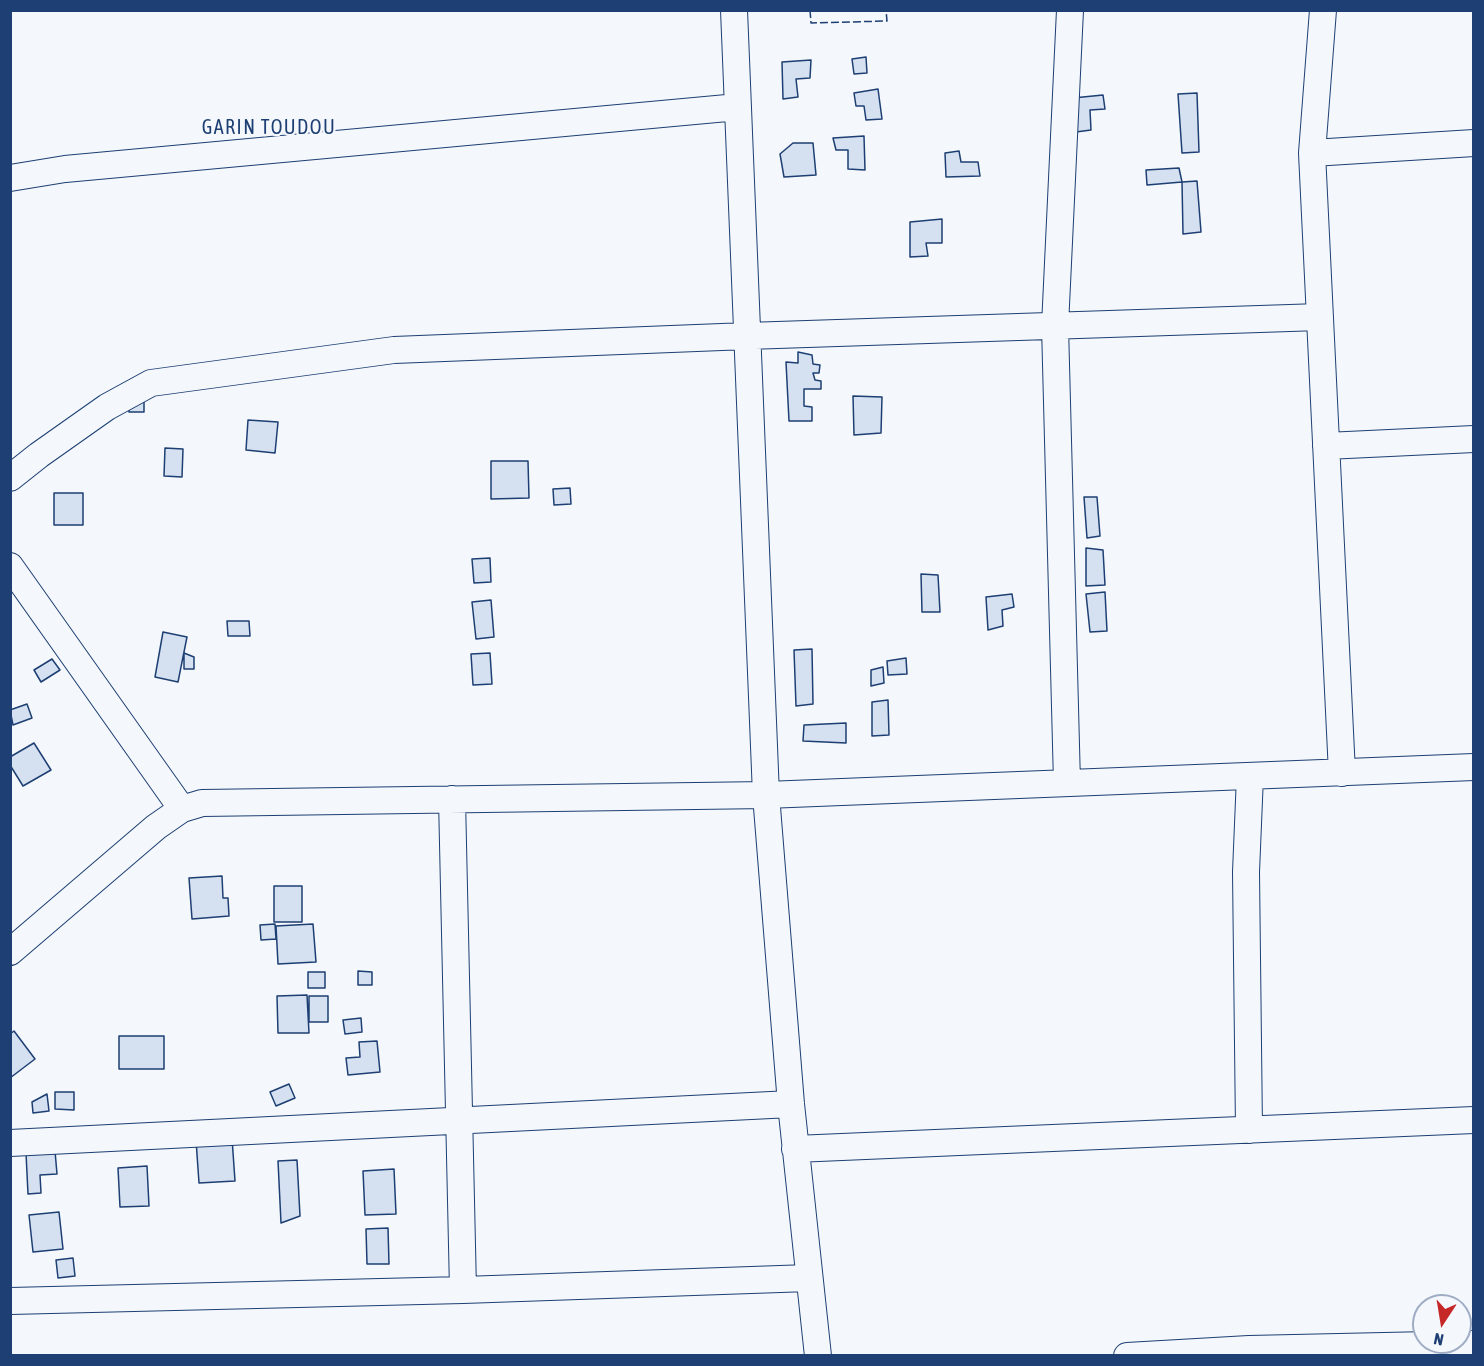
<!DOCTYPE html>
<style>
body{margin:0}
#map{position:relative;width:1484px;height:1366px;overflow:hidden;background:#f4f7fb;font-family:"Asap Condensed",sans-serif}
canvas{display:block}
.frame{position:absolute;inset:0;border:12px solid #1d3f73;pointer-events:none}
.north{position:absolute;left:1412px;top:1294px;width:60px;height:60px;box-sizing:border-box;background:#f4f7fb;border:2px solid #9eadc5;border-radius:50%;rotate:192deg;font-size:16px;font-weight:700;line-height:24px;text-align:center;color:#1d3f73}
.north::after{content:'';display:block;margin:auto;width:21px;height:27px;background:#c62828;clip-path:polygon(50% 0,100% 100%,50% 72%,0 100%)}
</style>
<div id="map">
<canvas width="1484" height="1366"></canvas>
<div class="frame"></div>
<div class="north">N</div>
</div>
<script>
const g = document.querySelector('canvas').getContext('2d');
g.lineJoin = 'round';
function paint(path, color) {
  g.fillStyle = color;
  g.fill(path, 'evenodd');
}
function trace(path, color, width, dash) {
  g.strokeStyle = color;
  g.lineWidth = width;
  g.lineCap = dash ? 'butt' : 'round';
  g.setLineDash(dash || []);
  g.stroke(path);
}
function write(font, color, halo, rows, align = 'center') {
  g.font = font + ' "Asap Condensed",sans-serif';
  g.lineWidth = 4.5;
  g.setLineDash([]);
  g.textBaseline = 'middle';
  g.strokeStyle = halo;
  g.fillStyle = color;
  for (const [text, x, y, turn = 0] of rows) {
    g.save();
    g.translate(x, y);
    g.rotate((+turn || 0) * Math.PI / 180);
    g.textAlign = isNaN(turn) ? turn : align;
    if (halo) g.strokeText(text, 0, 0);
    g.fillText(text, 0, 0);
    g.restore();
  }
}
const building = new Path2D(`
 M 866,57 L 867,73 L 854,74 L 852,59 Z
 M 811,60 L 810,78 L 796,79 L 798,97 L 783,99 L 782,62 Z
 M 878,89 L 882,119 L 866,120 L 864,106 L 856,106 L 854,93 Z
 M 1197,93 L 1199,152 L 1182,153 L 1178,94 Z
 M 1103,95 L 1105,109 L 1090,110 L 1091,130 L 1076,132 L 1073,98 Z
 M 864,136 L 865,170 L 848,169 L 848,150 L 836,150 L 833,138 Z
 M 793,143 L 813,143 L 816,175 L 784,177 L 780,154 Z
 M 959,151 L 961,162 L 978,162 L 980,176 L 946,177 L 945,153 Z
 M 1179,168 L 1182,182 L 1147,185 L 1146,170 Z
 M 1197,181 L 1201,232 L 1183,234 L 1182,182 Z
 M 942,219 L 942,243 L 926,243 L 928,256 L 910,257 L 910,222 Z
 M 798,352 L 812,355 L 813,364 L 820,365 L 819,373 L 813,373 L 815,380 L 821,381 L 821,389 L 804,389 L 804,406 L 812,407 L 812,421 L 789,421 L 786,362 L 798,363 Z
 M 853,396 L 882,397 L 881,433 L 854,435 Z
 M 129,399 L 144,400 L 144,412 L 129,412 Z
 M 248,420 L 278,422 L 275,453 L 246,450 Z
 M 165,448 L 183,449 L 182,477 L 164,476 Z
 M 491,461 L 528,461 L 529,498 L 491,499 Z
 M 570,488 L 571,504 L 554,505 L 553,489 Z
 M 54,493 L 83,493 L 83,525 L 54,525 Z
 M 1084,497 L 1097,497 L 1100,536 L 1087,538 Z
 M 1086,548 L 1103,550 L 1105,585 L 1086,586 Z
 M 490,558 L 491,582 L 474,583 L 472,559 Z
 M 921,574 L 938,575 L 940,612 L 922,612 Z
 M 1105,592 L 1107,631 L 1090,632 L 1086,594 Z
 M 1012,594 L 1014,607 L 1002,610 L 1003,626 L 988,630 L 986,597 Z
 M 491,600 L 494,637 L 476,639 L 472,602 Z
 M 227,621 L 249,621 L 250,636 L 228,636 Z
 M 163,632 L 187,637 L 178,682 L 155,677 Z
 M 812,649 L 813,704 L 796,706 L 794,650 Z
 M 184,653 L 194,657 L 194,669 L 184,669 Z
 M 490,653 L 492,684 L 473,685 L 471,654 Z
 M 906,658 L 907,674 L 888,675 L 887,661 Z
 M 52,659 L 60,670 L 41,682 L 34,670 Z
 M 883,667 L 884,683 L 871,686 L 871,670 Z
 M 888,700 L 889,735 L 872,736 L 872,702 Z
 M 27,704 L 32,718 L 13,725 L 10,710 Z
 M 846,723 L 846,743 L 803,741 L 804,725 Z
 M 34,743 L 51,770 L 23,786 L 10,765 L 10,757 Z
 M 222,876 L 223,898 L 228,898 L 229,916 L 192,919 L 189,878 Z
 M 274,886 L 302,886 L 302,922 L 274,922 Z
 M 275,924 L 276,939 L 261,940 L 260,925 Z
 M 313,924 L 316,962 L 278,964 L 276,926 Z
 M 358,971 L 372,972 L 372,985 L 358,985 Z
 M 308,972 L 325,972 L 325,988 L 308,988 Z
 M 307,995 L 309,1033 L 278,1033 L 277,996 Z
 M 309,996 L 328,996 L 328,1022 L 309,1022 Z
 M 361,1018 L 362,1032 L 345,1034 L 343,1020 Z
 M 14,1031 L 35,1059 L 10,1078 L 10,1034 Z
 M 119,1036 L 164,1036 L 164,1069 L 119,1069 Z
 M 377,1041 L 380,1072 L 348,1075 L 346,1058 L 360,1057 L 359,1042 Z
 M 289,1084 L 295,1098 L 276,1106 L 270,1092 Z
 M 55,1092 L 74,1092 L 74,1110 L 55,1109 Z
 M 47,1094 L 49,1111 L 33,1113 L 32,1102 Z
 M 232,1138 L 235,1181 L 199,1183 L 196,1140 Z
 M 55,1151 L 57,1174 L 40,1175 L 41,1193 L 28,1194 L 26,1153 Z
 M 297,1160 L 300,1216 L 281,1223 L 278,1161 Z
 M 147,1166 L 149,1206 L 120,1207 L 118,1168 Z
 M 394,1169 L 396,1214 L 365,1215 L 363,1171 Z
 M 59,1212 L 63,1249 L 33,1252 L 29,1215 Z
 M 388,1228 L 389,1264 L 367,1264 L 366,1229 Z
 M 73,1258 L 75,1276 L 58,1278 L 56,1260 Z`);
paint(building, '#d5e0f0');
trace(building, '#1d3f73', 1.5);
const minor = new Path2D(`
 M 734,10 L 766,795 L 791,1104 L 818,1356
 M 1323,10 L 1312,153 L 1342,773
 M 1312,153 L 1474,143
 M 10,178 L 65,169 L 738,107
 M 1326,446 L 1474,439
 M 10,478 L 39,455 L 107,407 L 151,383 L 394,350 L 747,336 L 1320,317
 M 10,566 L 182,809
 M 1067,783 L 1055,326 L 1070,10
 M 452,799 L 463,1290
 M 10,952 L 156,827 L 182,809 L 202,803 L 766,795 L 1474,767
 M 1249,1130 L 1246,872 L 1250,776
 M 10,1143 L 791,1104
 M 795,1149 L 1474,1120
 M 10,1301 L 463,1290 L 809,1278
 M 1127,1356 L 1249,1349 L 1474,1344`);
trace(minor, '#1d3f73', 28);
trace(minor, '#f4f7fb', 26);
trace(new Path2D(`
 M 810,10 L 811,23 L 887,21 L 886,10`), '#1d3f73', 1.5, [8, 3]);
g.letterSpacing = '1.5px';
write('20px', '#1d3f73', '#f4f7fb', [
 ["GARIN TOUDOU",269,128]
]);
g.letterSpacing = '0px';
</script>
